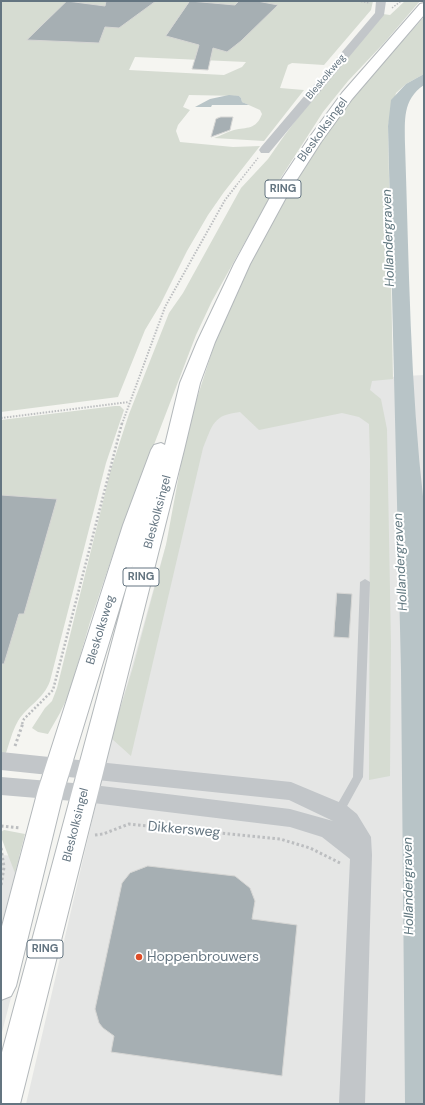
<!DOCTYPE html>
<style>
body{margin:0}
#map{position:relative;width:425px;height:1105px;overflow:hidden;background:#f5f5f1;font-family:"DM Sans",sans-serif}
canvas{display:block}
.frame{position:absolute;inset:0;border:2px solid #647581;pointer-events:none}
</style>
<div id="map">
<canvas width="425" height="1105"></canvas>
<div class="frame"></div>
</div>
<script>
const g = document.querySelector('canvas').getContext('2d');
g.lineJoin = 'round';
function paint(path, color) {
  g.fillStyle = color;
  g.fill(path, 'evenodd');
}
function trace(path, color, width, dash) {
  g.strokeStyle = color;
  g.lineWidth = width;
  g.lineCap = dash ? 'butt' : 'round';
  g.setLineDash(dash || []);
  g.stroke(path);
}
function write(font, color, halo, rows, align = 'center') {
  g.font = font + ' "DM Sans",sans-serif';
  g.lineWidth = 4;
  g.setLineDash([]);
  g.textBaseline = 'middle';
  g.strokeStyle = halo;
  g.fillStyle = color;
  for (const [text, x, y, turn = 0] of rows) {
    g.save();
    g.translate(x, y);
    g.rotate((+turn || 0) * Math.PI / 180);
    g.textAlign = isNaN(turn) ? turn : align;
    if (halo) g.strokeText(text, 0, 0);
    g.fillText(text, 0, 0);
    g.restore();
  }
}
paint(new Path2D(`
 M 424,375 L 424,1104 L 26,1104 L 108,752 L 210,387 Z
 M 1,855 L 47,858 L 1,1036 Z`), '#e5e6e5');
paint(new Path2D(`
 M 1,1 L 373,1 L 371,10 L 324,65 L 292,63 L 288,65 L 280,88 L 304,90 L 264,141 L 214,138 C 220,136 227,132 234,130 C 247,127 256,130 262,114 L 260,110 L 242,102 L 241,98 L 239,96 L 189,95 L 183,107 L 190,110 L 178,125 L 176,131 L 180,142 L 233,147 L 260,146 L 224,192 L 208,215 L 187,251 L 160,305 L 145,330 L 118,397 L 1,412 ZM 135,57 L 246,62 L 242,67 L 224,75 L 129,70 Z
 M 405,1 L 420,1 L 384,43 L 348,81 L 323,112 L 280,179 L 212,301 L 196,335 L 119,536 L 90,622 L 69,694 L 60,713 L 48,734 L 38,732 L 32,728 L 45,708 L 52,701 L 57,688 L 111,469 L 129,414 L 169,313 L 183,293 L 241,188 L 268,159 L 284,136 L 326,80 L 383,14 L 390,15 Z
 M 424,17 L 424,74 L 406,84 L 396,93 L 388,126 L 393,379 L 372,381 L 370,390 L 381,399 L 387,429 L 391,644 L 390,776 L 369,780 L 370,460 L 369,424 L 359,417 L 342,413 L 259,430 L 240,412 C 213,415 213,424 203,448 L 131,756 L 111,738 L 133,667 L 166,545 L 188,426 L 220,327 L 247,267 L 295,182 L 329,130 L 358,90 Z
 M 115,406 L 120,406 L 124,410 L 106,463 L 50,681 C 43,700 28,705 18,721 C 12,731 9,745 5,756 L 1,756 L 1,420 Z
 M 4,830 L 25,834 L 15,873 L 1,837 L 1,832 Z`), '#d6dcd2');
paint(new Path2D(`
 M 424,74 L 424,85 C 402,100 405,120 405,144 C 409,265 410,386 424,506 L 424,1104 L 405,1104 L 401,670 L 388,126 L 391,100 L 406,84 Z
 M 229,95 L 239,96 L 241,98 L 242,102 L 249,105 L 212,105 L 211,107 L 195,107 L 210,99 Z`), '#b8c4c7');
const building = new Path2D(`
 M 67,1 L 105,6 L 106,1 L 156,1 L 119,28 L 105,27 L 99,43 L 27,40 Z
 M 190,1 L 235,5 L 239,1 L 257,1 L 278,5 L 241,41 L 227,52 L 213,48 L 208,70 L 192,69 L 199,45 L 166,36 Z
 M 221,117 L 233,117 L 230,130 L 211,137 L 216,119 Z
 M 1,495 L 57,499 L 24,614 L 19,614 L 4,664 L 1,664 Z
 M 337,593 L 352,594 L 349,638 L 334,637 Z
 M 148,866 L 235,876 L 250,888 L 255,901 L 252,919 L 297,925 L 282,1076 L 111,1052 L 114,1036 L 103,1028 L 99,1023 L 95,1009 L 122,883 L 130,873 Z`);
paint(building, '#a6afb3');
trace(building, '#d6d6d4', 1);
const primary = new Path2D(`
 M 424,3 L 424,15 L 352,99 L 321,142 L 289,192 L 250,264 L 215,342 L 200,383 L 184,450 L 20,1104 L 1,1104 L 1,1056 L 133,564 L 64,790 L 16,986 L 11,996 L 1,1000 L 1,930 L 38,790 L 123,525 L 151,450 L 154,445 L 161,443 L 165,445 L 180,383 L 197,342 L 234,264 L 273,192 L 309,138 L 342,93 L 420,4 Z`);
trace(primary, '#b3b8bb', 2);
trace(new Path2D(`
 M 358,1 L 370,3
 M 392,8 L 401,1
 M 235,187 L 258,158`), '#bcbec0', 1.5, [1.5, 1.5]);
trace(new Path2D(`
 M 1,418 L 129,402
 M 122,424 L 165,307 L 225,200 L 236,186`), '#bcbec0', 2, [1.5, 1.5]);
trace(new Path2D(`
 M 22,724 L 24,719 L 53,690 L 122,423`), '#bcbec0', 2.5, [2, 2]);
trace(new Path2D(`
 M 15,746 L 23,723
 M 1,826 L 20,828
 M 95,835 L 103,834 L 129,824 L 280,839 L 310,848 L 340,863
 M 1,848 L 4,867 L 1,886`), '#bcbec0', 3, [2.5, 2.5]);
paint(new Path2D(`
 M 365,579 L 370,582 L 363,777 L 341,817 L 337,819 L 333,817 L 332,814 L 353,777 L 360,582 Z`), '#c2c6c9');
paint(new Path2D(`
 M 376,1 L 386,1 L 384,15 L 269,153 L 261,153 L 259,150 L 261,147 L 375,13 Z
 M 1,752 L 291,782 L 346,805 L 357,814 L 371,837 L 372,855 L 365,1104 L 339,1104 L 350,859 L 322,837 L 290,827 L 85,802 L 1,795 L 1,777 L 85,784 L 290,809 L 333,821 L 289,800 L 1,770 Z`), '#c2c6c9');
paint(primary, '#fff');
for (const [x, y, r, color] of [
 [139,957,4,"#de4d28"]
]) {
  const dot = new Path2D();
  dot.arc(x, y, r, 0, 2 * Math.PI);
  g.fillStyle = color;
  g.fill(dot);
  trace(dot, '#fff', 1.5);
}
write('10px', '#647581', '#fff', [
 ["Bleskolkweg",326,77,-50]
]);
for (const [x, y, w] of [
 [283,189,36],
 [141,577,36],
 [45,949,36]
]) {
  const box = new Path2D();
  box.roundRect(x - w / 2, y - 9, w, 18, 3);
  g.fillStyle = '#fff';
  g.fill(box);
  trace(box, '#647581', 1);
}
write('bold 11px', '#647581', null, [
 ["RING",283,189],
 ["RING",141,577],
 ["RING",45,949]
]);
write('12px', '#647581', '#fff', [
 ["Bleskolksingel",323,130,-54],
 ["Bleskolksingel",158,512,-75],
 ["Bleskolksweg",101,630,-73],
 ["Bleskolksingel",76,825,-76]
]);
write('italic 13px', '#60777f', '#fff', [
 ["Hollandergraven",389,238,-92],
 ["Hollandergraven",401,562,-93],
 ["Hollandergraven",409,886,-91]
]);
write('14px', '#647581', '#fff', [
 ["Dikkersweg",184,830,5]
]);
write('14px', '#647581', '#fff', [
 ["Hoppenbrouwers",147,957]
], 'left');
</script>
